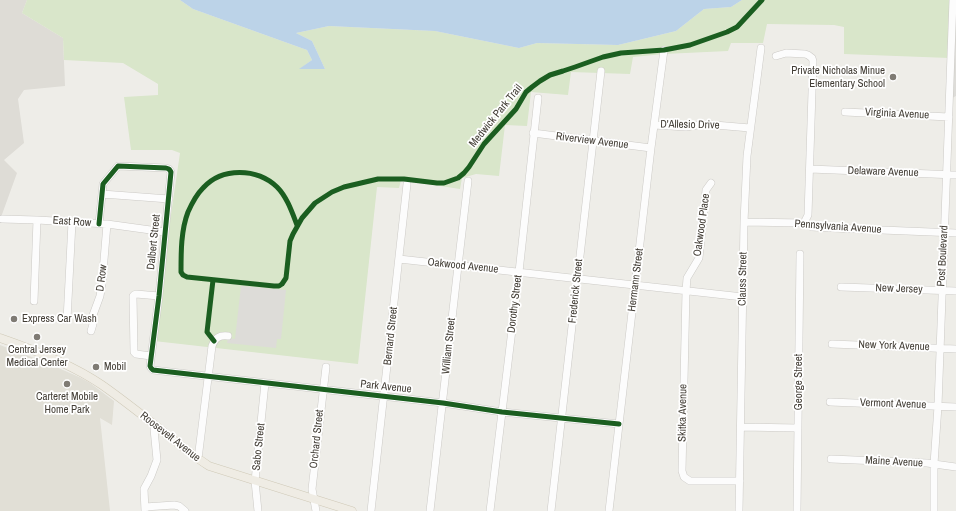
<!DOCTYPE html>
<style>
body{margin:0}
canvas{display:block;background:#eeede8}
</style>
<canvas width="956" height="511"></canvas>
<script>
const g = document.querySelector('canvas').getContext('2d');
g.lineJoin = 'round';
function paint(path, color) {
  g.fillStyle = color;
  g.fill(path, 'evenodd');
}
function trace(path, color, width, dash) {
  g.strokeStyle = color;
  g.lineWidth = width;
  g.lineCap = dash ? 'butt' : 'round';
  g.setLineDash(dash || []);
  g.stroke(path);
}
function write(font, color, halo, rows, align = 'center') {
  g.font = font + ' "Archivo Narrow",sans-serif';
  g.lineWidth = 3.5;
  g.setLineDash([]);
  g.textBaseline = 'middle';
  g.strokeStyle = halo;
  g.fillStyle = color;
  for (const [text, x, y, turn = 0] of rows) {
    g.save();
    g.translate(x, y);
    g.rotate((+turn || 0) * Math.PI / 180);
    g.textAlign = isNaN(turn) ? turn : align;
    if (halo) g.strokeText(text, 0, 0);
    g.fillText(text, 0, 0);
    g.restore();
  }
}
paint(new Path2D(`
 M 0,345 L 47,363 L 79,377 L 90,383 L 114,401 L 112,425 L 100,418 L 110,511 L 0,511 Z`), '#e1dfd6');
paint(new Path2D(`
 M 0,0 L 27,0 L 22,13 L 63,38 L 65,86 L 24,90 L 18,99 L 24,143 L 4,160 L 17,173 L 0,220 Z`), '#dedcd6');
paint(new Path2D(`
 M 27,0 L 180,0 L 193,9 L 307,50 L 312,60 L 300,69 L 325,69 L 312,41 L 296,33 L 329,26 L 435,31 L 519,48 L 537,43 L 618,45 L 676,31 L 704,9 L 731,7 L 742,0 L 956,0 L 956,87 L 948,87 L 949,58 L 844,54 L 844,27 L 834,25 L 767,24 L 763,43 L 731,43 L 728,51 L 664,54 L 633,57 L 630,74 L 571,72 L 568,95 L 531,92 L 527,126 L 505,125 L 499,176 L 476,174 L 462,178 L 460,189 L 401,180 L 399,188 L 377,187 L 358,364 L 154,341 L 159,296 L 180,153 L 172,150 L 131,150 L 124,97 L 158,95 L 158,84 L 123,63 L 64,60 L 63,38 L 22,13 Z`), '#d9e6ca');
paint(new Path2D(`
 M 956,32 L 956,96 L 952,98 L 954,33 Z
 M 241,286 L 286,290 L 281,339 L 277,339 L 276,348 L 227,343 L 228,338 L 235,339 Z`), '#dddcd8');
paint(new Path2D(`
 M 180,0 L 742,0 L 731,7 L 704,9 L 676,31 L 618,45 L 537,43 L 519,48 L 435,31 L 329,26 L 296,33 L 312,41 L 325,69 L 299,69 L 312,60 L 307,50 L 193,9 Z`), '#bcd3e8');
const minor = new Path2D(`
 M 776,56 L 786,53 L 805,54 L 808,55 L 812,58 L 813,61 L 808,215 L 804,223
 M 845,112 L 949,117
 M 654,125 L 686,127 L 703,124 L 750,128
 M 533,133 L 651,148
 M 810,169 L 956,175
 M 711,183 L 706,190 L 699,258 L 687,278 L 686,291 L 682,471 L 684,477 L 690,481 L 740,481
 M 102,194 L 169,199
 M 2,219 L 37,220 L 107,224 L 165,232
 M 744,222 L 804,223 L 812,227 L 832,228 L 956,233
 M 99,224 L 103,184 L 118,166 L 166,168 L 169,169 L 171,172 L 159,296 L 150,366 L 151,368 L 153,370 L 443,403 L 502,412 L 619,424
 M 399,259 L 743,297
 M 841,287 L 956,291
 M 34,301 L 37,220
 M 67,320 L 72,222
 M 91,331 L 93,324 L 93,315 L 100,296 L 102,284 L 107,224
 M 832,344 L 956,349
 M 151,356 L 136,354 L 134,352 L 133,296 L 134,295 L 136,294 L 159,296
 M 830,402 L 956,407
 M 741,427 L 798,428
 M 198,459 L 212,346 C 215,338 219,335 228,336
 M 831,459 L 927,463 L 956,467
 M 145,507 L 174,505 L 179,506 L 185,511
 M 145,511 L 144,489 L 151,476 L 157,460 L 154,429 L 156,425
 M 258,511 L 255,481 L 265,383
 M 316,511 L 312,489 L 326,367
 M 371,511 L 407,184
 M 430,511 L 458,266 L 468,181
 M 490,511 L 519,272 L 538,98
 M 551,511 L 601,71
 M 609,511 L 651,148 L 664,50
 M 739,511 L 744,222 L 747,156 L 761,48
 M 797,511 L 800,254
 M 934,511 L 934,464 L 938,406 L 953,0`);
const major = new Path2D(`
 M 0,338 C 35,350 71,364 102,385 C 122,399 141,414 160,429 C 176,442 192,455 209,466 L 352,511`);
trace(minor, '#cccac6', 8);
trace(major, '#cfc9b7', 9);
trace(minor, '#fcfcfc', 7);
trace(major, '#efece4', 8);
trace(new Path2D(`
 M 99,224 L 103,184 L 118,166 L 166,168 L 169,169 L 171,172 L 159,296 L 150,366 L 151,368 L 153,370 L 443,403 L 502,412 L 619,424
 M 297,225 C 292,212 287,197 277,187 C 257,168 222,167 203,188 C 196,195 192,203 188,212 C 181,230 181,252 181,272 L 183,275 L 187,277 L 274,286 L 279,286 L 282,284 L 286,278 L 290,241 L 293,234 L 302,218 L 315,203 L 332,192 L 344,187 L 378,179 L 404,179 L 437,183 L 444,183 L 458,178 L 464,173 L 469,167 L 484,144 L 516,109 L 526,92 L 532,87 L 540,81 L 550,75 L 563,71 L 575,67 L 603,57 L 621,53 L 664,50 L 690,45 L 727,32 L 737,27 L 762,0
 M 213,280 L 207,332 L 214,341`), '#1b5e20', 5);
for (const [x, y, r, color] of [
 [893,77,4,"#7f7b74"],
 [14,319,4,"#7f7b74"],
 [37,337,4,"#7f7b74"],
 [96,367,4,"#7f7b74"],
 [67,384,4,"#7f7b74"]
]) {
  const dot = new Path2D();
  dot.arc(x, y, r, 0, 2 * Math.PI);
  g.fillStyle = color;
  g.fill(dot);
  trace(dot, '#fff', 1.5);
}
write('11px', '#433e36', '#fff', [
 ["Private Nicholas Minue",885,71,"right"],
 ["Elementary School",885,84,"right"],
 ["Express Car Wash",22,319],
 ["Central Jersey",37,350,"center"],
 ["Medical Center",37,363,"center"],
 ["Mobil",104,367],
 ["Carteret Mobile",67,397,"center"],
 ["Home Park",67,410,"center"]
], 'left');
write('11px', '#433e36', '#fff', [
 ["Virginia Avenue",897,114,3],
 ["Medwick Park Trail",496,116,-51],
 ["D'Allesio Drive",690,125,1],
 ["Riverview Avenue",592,141,7],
 ["Delaware Avenue",883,172,2],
 ["East Row",72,222,4],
 ["Oakwood Place",702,225,-82],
 ["Pennsylvania Avenue",838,227,4],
 ["Dalbert Street",154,242,-84],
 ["Post Boulevard",943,256,-87],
 ["Oakwood Avenue",463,266,6],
 ["D Row",102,278,-83],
 ["Clauss Street",743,279,-89],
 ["Hermann Street",636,280,-83],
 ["New Jersey",899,289,2],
 ["Frederick Street",576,291,-84],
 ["Dorothy Street",515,304,-83],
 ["Bernard Street",391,336,-84],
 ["William Street",449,346,-84],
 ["New York Avenue",894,346,2],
 ["George Street",799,382,-90],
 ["Park Avenue",386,387,6],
 ["Vermont Avenue",893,404,2],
 ["Skitka Avenue",683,413,-89],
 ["Roosevelt Avenue",170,437,38],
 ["Orchard Street",317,439,-84],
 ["Sabo Street",259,447,-84],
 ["Maine Avenue",894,462,3]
]);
</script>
